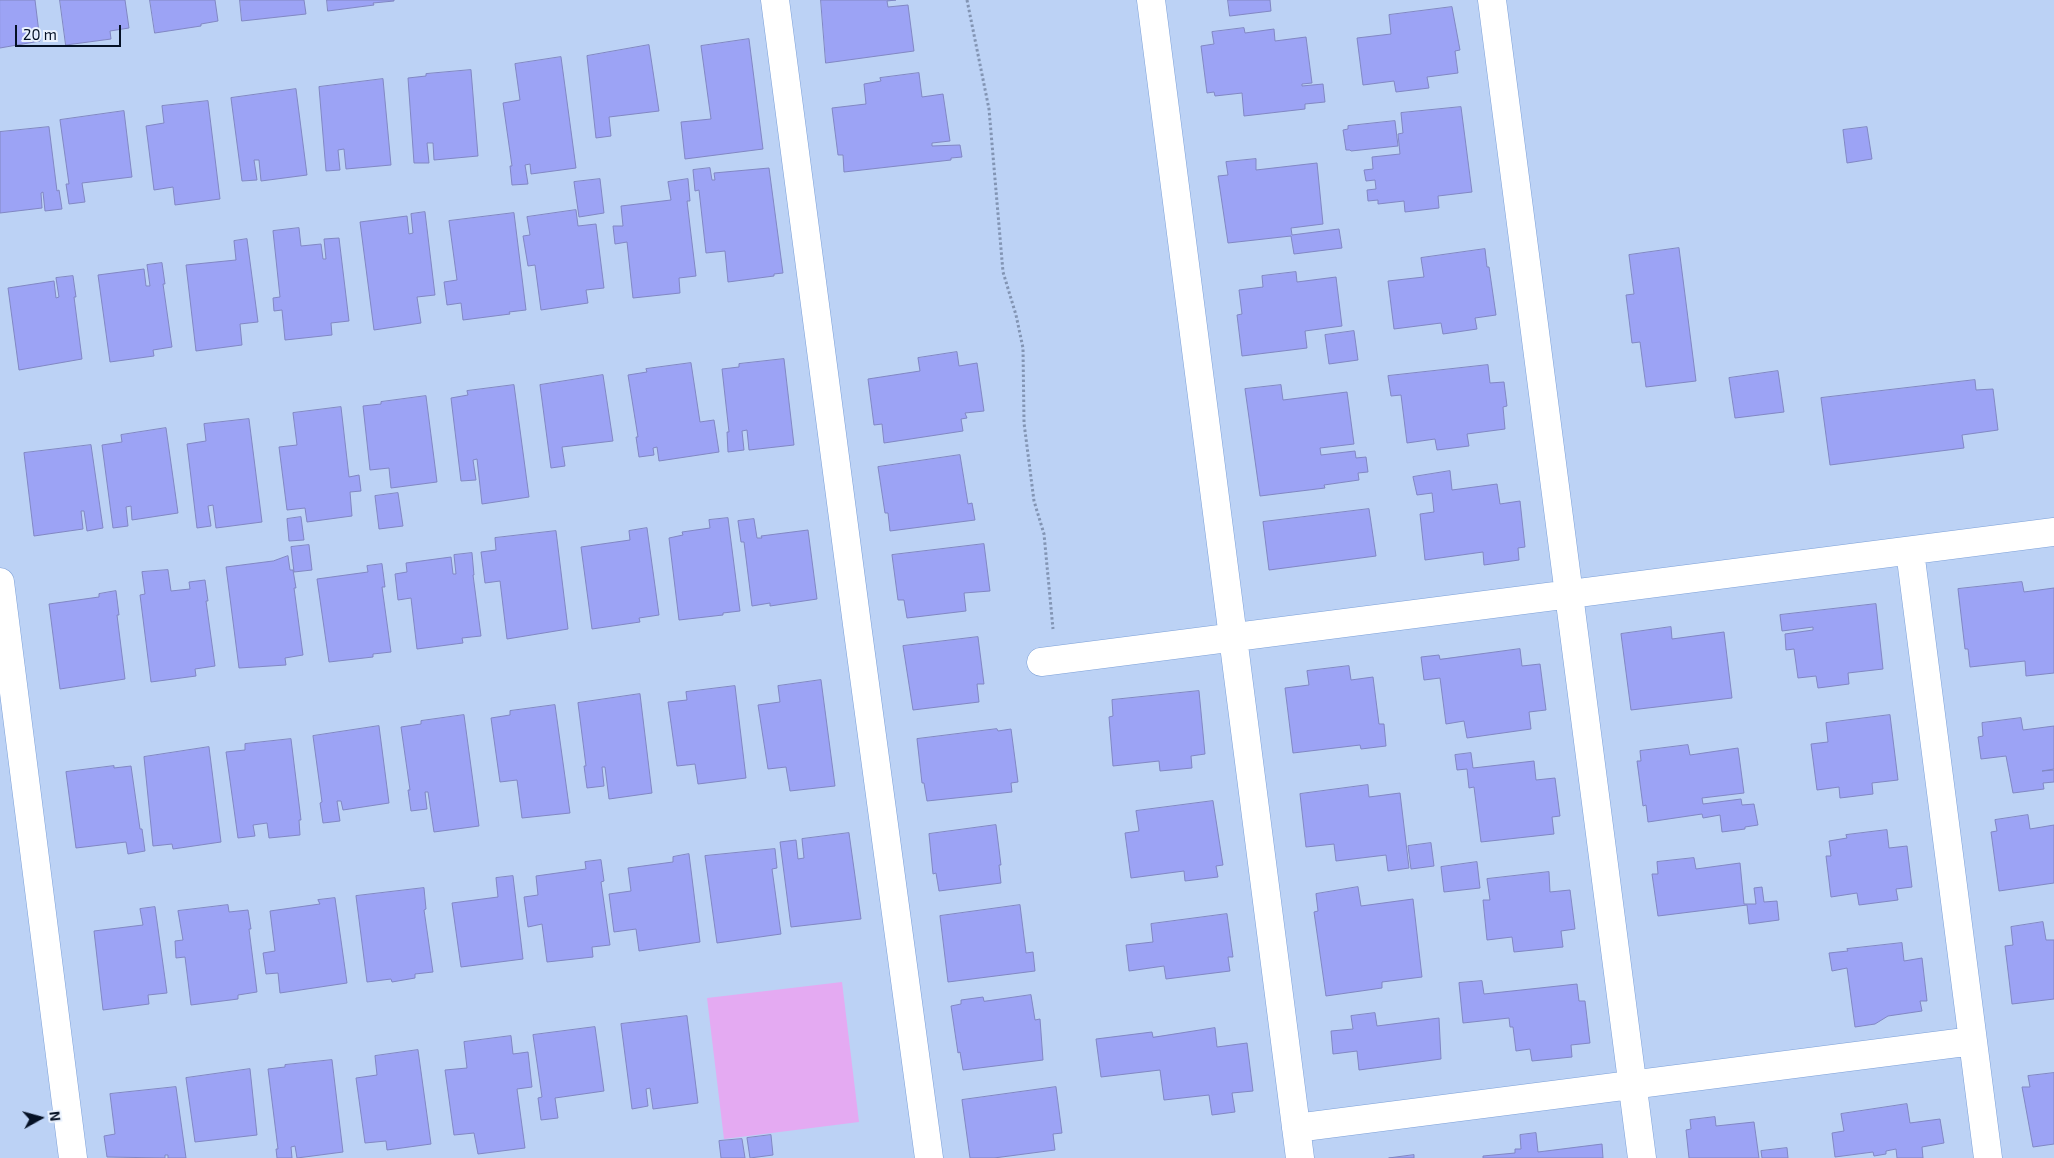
<!DOCTYPE html>
<style>
body{margin:0}
#map{position:relative;width:2054px;height:1158px;overflow:hidden;background:#bcd2f5;font-family:"Exo 2",sans-serif}
canvas{display:block}
.north{position:absolute;left:15px;top:1093px;width:50px;height:50px;-webkit-text-stroke:4px #eaf2fe;paint-order:stroke;rotate:83deg;font-size:14px;font-weight:700;line-height:20px;text-align:center;color:#051125}
.north::after{content:'';display:block;margin:auto;width:18px;height:22px;background:#051125;clip-path:polygon(50% 0,100% 100%,50% 72%,0 100%)}
.scale{position:absolute;left:15px;top:25px;width:106px;height:22px;box-sizing:border-box;border:2px solid #051125;border-top:0;padding-left:6px;font-size:15px;line-height:18px;white-space:nowrap;color:#051125;-webkit-text-stroke:4px #eaf2fe;paint-order:stroke}
</style>
<div id="map">
<canvas width="2054" height="1158"></canvas>
<div class="north">N</div>
<div class="scale">20 m</div>
</div>
<script>
const g = document.querySelector('canvas').getContext('2d');
g.lineJoin = 'round';
function paint(path, color) {
  g.fillStyle = color;
  g.fill(path, 'evenodd');
}
function trace(path, color, width, dash) {
  g.strokeStyle = color;
  g.lineWidth = width;
  g.lineCap = dash ? 'butt' : 'round';
  g.setLineDash(dash || []);
  g.stroke(path);
}
paint(new Path2D(`
 M 842,982 L 859,1122 L 724,1139 L 707,998 Z`), '#e4aaf2');
const building = new Path2D(`
 M 0,0 L 35,0 L 40,41 L 0,48 Z
 M 60,0 L 125,0 L 129,28 L 110,31 L 111,39 L 66,45 Z
 M 150,0 L 215,0 L 218,21 L 201,24 L 201,26 L 155,33 Z
 M 240,0 L 304,0 L 306,14 L 242,21 Z
 M 327,0 L 394,0 L 394,1 L 373,3 L 374,5 L 328,11 Z
 M 821,0 L 896,0 L 887,1 L 888,7 L 908,5 L 914,51 L 826,63 Z
 M 1228,0 L 1270,0 L 1271,11 L 1230,16 Z
 M 1452,7 L 1460,50 L 1455,51 L 1458,73 L 1427,77 L 1429,88 L 1396,92 L 1394,81 L 1363,85 L 1357,38 L 1391,34 L 1389,15 Z
 M 1244,28 L 1245,33 L 1274,29 L 1275,41 L 1306,37 L 1312,83 L 1302,84 L 1302,86 L 1323,84 L 1325,102 L 1305,104 L 1305,109 L 1244,116 L 1242,93 L 1215,96 L 1214,92 L 1207,93 L 1201,46 L 1214,44 L 1212,32 Z
 M 749,39 L 763,149 L 685,159 L 681,122 L 711,119 L 701,46 Z
 M 649,45 L 659,111 L 609,117 L 611,136 L 596,138 L 587,56 Z
 M 561,57 L 576,168 L 531,174 L 530,164 L 525,165 L 528,184 L 512,185 L 510,166 L 512,166 L 503,103 L 520,100 L 515,64 Z
 M 471,70 L 478,156 L 434,160 L 433,143 L 427,143 L 429,163 L 414,163 L 408,78 L 426,76 L 426,74 Z
 M 919,73 L 922,97 L 943,94 L 950,141 L 932,143 L 932,146 L 960,145 L 962,157 L 951,158 L 951,160 L 844,172 L 843,155 L 838,155 L 832,108 L 866,104 L 864,84 L 881,81 L 880,78 Z
 M 383,79 L 391,165 L 346,169 L 344,149 L 338,150 L 340,170 L 326,171 L 319,87 Z
 M 296,89 L 307,175 L 261,181 L 259,160 L 254,160 L 257,180 L 242,181 L 231,98 Z
 M 208,101 L 220,199 L 175,205 L 173,187 L 154,190 L 146,126 L 164,123 L 162,106 Z
 M 1461,107 L 1472,192 L 1438,196 L 1439,208 L 1405,212 L 1404,201 L 1378,204 L 1378,200 L 1368,201 L 1367,190 L 1376,189 L 1375,180 L 1366,181 L 1364,170 L 1373,169 L 1372,157 L 1400,154 L 1398,134 L 1403,133 L 1401,113 Z
 M 124,111 L 132,177 L 82,183 L 85,202 L 69,204 L 66,184 L 69,184 L 60,120 Z
 M 1395,121 L 1398,146 L 1351,151 L 1350,150 L 1346,150 L 1343,130 L 1348,129 L 1348,126 Z
 M 49,127 L 57,191 L 59,190 L 62,209 L 45,211 L 43,192 L 41,193 L 42,208 L 0,213 L 0,132 Z
 M 1867,127 L 1872,159 L 1847,163 L 1843,130 Z
 M 1256,159 L 1256,170 L 1317,163 L 1323,224 L 1291,228 L 1292,235 L 1339,229 L 1342,248 L 1294,254 L 1291,236 L 1228,243 L 1218,176 L 1228,175 L 1226,162 Z
 M 710,168 L 712,180 L 715,180 L 714,173 L 769,168 L 783,273 L 774,274 L 774,276 L 728,282 L 725,251 L 706,253 L 699,190 L 695,191 L 693,170 Z
 M 600,179 L 604,213 L 579,217 L 574,182 Z
 M 688,179 L 690,201 L 687,201 L 696,276 L 679,278 L 680,293 L 633,298 L 627,242 L 615,244 L 613,226 L 623,226 L 621,206 L 671,200 L 668,182 Z
 M 576,210 L 578,226 L 596,224 L 604,288 L 586,290 L 588,303 L 541,310 L 535,265 L 528,266 L 523,236 L 530,235 L 527,217 Z
 M 425,212 L 435,295 L 417,297 L 421,323 L 374,330 L 360,222 L 407,216 L 409,234 L 413,233 L 411,214 Z
 M 514,213 L 526,310 L 509,312 L 510,314 L 463,320 L 461,303 L 447,305 L 444,282 L 457,280 L 449,221 Z
 M 299,228 L 301,246 L 321,244 L 323,259 L 326,259 L 324,239 L 339,238 L 349,321 L 331,323 L 332,335 L 285,340 L 282,310 L 274,311 L 273,298 L 280,297 L 273,231 Z
 M 247,239 L 258,322 L 240,324 L 242,345 L 196,351 L 186,265 L 236,260 L 234,241 Z
 M 1679,248 L 1696,381 L 1646,387 L 1640,342 L 1632,343 L 1626,295 L 1634,294 L 1629,255 Z
 M 1485,249 L 1487,267 L 1489,267 L 1496,315 L 1475,318 L 1477,329 L 1443,334 L 1441,323 L 1394,329 L 1388,281 L 1424,277 L 1421,258 Z
 M 162,263 L 165,284 L 163,284 L 172,347 L 153,350 L 154,356 L 110,362 L 98,275 L 144,269 L 146,286 L 150,286 L 147,265 Z
 M 1296,272 L 1297,282 L 1336,277 L 1342,326 L 1305,331 L 1307,348 L 1242,356 L 1237,315 L 1242,314 L 1239,290 L 1263,287 L 1262,276 Z
 M 73,276 L 76,297 L 74,297 L 82,359 L 19,370 L 8,288 L 54,281 L 56,298 L 59,297 L 56,278 Z
 M 1354,331 L 1358,360 L 1329,364 L 1325,335 Z
 M 957,352 L 959,366 L 977,363 L 984,411 L 965,413 L 967,418 L 961,419 L 963,431 L 884,443 L 882,424 L 874,425 L 868,379 L 920,371 L 918,358 Z
 M 784,359 L 794,445 L 749,450 L 747,430 L 742,431 L 744,450 L 728,452 L 727,432 L 729,432 L 722,369 L 739,367 L 739,364 Z
 M 691,363 L 700,422 L 714,420 L 719,452 L 659,461 L 657,447 L 653,448 L 654,455 L 639,457 L 636,437 L 638,437 L 628,375 L 647,372 L 646,369 Z
 M 1488,365 L 1490,383 L 1504,382 L 1507,406 L 1503,407 L 1505,429 L 1467,434 L 1469,446 L 1437,450 L 1435,439 L 1407,443 L 1401,395 L 1391,396 L 1388,376 Z
 M 1778,371 L 1784,412 L 1735,418 L 1729,378 Z
 M 603,375 L 613,441 L 562,447 L 565,466 L 551,468 L 540,385 Z
 M 1975,380 L 1976,390 L 1993,389 L 1998,430 L 1962,435 L 1964,448 L 1830,465 L 1821,398 Z
 M 514,385 L 529,497 L 482,504 L 477,459 L 473,460 L 476,480 L 461,481 L 451,398 L 468,395 L 467,391 Z
 M 1281,385 L 1283,400 L 1347,392 L 1354,444 L 1320,448 L 1321,455 L 1355,451 L 1356,458 L 1366,457 L 1368,472 L 1358,473 L 1359,480 L 1324,485 L 1325,488 L 1260,496 L 1245,389 Z
 M 426,396 L 437,482 L 391,488 L 389,468 L 370,470 L 363,406 L 381,404 L 381,402 Z
 M 341,407 L 349,477 L 359,475 L 361,491 L 350,492 L 352,516 L 307,522 L 305,508 L 287,510 L 279,447 L 297,445 L 293,413 Z
 M 249,419 L 262,522 L 216,528 L 213,505 L 208,506 L 211,526 L 197,528 L 187,444 L 206,441 L 204,424 Z
 M 166,428 L 178,513 L 132,520 L 131,506 L 126,507 L 128,526 L 113,528 L 102,445 L 122,442 L 121,435 Z
 M 91,445 L 103,528 L 87,531 L 84,511 L 81,511 L 83,529 L 34,536 L 24,453 Z
 M 960,455 L 968,504 L 972,503 L 975,520 L 890,531 L 888,513 L 885,513 L 878,467 Z
 M 1450,471 L 1452,490 L 1497,484 L 1500,504 L 1520,501 L 1525,547 L 1518,548 L 1519,560 L 1484,565 L 1483,552 L 1425,560 L 1420,514 L 1434,512 L 1432,493 L 1417,495 L 1413,477 Z
 M 398,493 L 403,526 L 379,529 L 375,496 Z
 M 1369,509 L 1376,556 L 1269,570 L 1263,522 Z
 M 301,517 L 304,540 L 289,541 L 287,519 Z
 M 728,518 L 740,611 L 723,613 L 723,615 L 679,620 L 669,538 L 683,535 L 682,532 L 710,528 L 709,520 Z
 M 754,519 L 757,538 L 762,538 L 761,536 L 808,530 L 817,599 L 770,606 L 770,603 L 752,606 L 744,542 L 741,542 L 738,521 Z
 M 647,528 L 659,615 L 639,618 L 640,622 L 592,629 L 581,547 L 630,540 L 629,531 Z
 M 556,531 L 568,629 L 507,639 L 500,581 L 485,583 L 481,552 L 496,550 L 495,538 Z
 M 984,544 L 990,591 L 964,593 L 966,611 L 907,618 L 904,600 L 898,600 L 892,555 Z
 M 309,545 L 312,570 L 294,572 L 291,547 Z
 M 472,553 L 474,575 L 473,575 L 481,636 L 462,638 L 463,643 L 417,649 L 411,598 L 398,600 L 395,574 L 407,572 L 406,563 L 451,557 L 453,574 L 456,574 L 454,555 Z
 M 288,556 L 290,570 L 293,570 L 296,588 L 294,588 L 303,655 L 285,658 L 286,665 L 239,668 L 226,567 L 273,561 Z
 M 382,564 L 385,587 L 382,587 L 391,652 L 373,654 L 373,657 L 329,662 L 317,579 L 368,572 L 367,566 Z
 M 168,570 L 171,591 L 190,589 L 189,582 L 205,580 L 208,601 L 206,601 L 215,666 L 195,669 L 196,676 L 151,682 L 140,595 L 145,594 L 142,572 Z
 M 2022,582 L 2024,592 L 2054,588 L 2054,673 L 2026,676 L 2025,661 L 1970,667 L 1968,649 L 1965,649 L 1958,589 Z
 M 116,591 L 119,615 L 117,615 L 125,679 L 60,689 L 49,604 L 99,597 L 99,594 Z
 M 1876,604 L 1883,669 L 1848,673 L 1849,684 L 1818,688 L 1816,676 L 1798,678 L 1794,649 L 1786,650 L 1785,634 L 1813,630 L 1813,627 L 1782,631 L 1780,615 Z
 M 1671,627 L 1672,639 L 1724,632 L 1732,698 L 1631,710 L 1621,634 Z
 M 978,637 L 984,684 L 977,684 L 979,702 L 913,710 L 903,646 Z
 M 1520,649 L 1522,666 L 1540,664 L 1546,710 L 1529,712 L 1531,729 L 1467,738 L 1464,721 L 1446,724 L 1440,678 L 1424,680 L 1421,657 L 1439,655 L 1440,659 Z
 M 1349,666 L 1351,680 L 1373,677 L 1379,724 L 1384,724 L 1386,746 L 1361,749 L 1360,745 L 1293,753 L 1285,688 L 1309,685 L 1307,671 Z
 M 821,680 L 835,786 L 790,791 L 786,767 L 768,769 L 758,705 L 780,702 L 778,686 Z
 M 735,686 L 746,778 L 698,784 L 695,764 L 677,766 L 668,702 L 687,700 L 686,692 Z
 M 1199,691 L 1205,754 L 1191,756 L 1192,768 L 1160,771 L 1159,761 L 1113,766 L 1109,717 L 1113,716 L 1112,700 Z
 M 640,694 L 652,793 L 609,799 L 605,767 L 602,767 L 604,786 L 587,788 L 584,766 L 586,766 L 578,703 Z
 M 555,705 L 570,813 L 522,818 L 517,780 L 500,782 L 491,718 L 510,715 L 510,711 Z
 M 464,715 L 479,826 L 434,832 L 428,792 L 425,792 L 427,809 L 411,811 L 408,790 L 410,790 L 401,727 L 421,724 L 421,721 Z
 M 1890,715 L 1898,780 L 1872,783 L 1873,794 L 1840,798 L 1839,787 L 1817,790 L 1811,744 L 1828,742 L 1826,723 Z
 M 2021,718 L 2023,730 L 2054,726 L 2054,769 L 2042,771 L 2054,770 L 2054,782 L 2043,783 L 2044,789 L 2013,793 L 2006,756 L 1981,759 L 1978,737 L 1983,736 L 1982,723 Z
 M 379,726 L 389,803 L 343,810 L 341,801 L 337,801 L 340,821 L 323,823 L 320,803 L 322,802 L 313,736 Z
 M 997,729 L 998,731 L 1011,729 L 1018,782 L 1011,783 L 1012,792 L 927,801 L 924,783 L 922,783 L 917,739 Z
 M 291,739 L 301,820 L 299,820 L 300,835 L 269,838 L 267,823 L 253,825 L 255,836 L 238,838 L 226,752 L 245,750 L 245,744 Z
 M 1688,745 L 1690,755 L 1738,748 L 1744,793 L 1702,798 L 1703,804 L 1741,799 L 1742,805 L 1754,804 L 1758,825 L 1745,827 L 1745,829 L 1722,832 L 1720,815 L 1703,818 L 1702,814 L 1648,822 L 1646,805 L 1643,806 L 1637,761 L 1641,761 L 1640,751 Z
 M 209,747 L 221,842 L 173,849 L 172,844 L 153,846 L 144,757 Z
 M 1471,753 L 1473,768 L 1534,761 L 1536,780 L 1555,778 L 1560,816 L 1552,817 L 1554,834 L 1481,842 L 1474,787 L 1469,788 L 1467,769 L 1457,770 L 1455,755 Z
 M 114,766 L 114,768 L 131,766 L 140,829 L 142,829 L 145,851 L 128,854 L 126,842 L 76,848 L 66,772 Z
 M 1368,785 L 1369,797 L 1400,793 L 1409,868 L 1388,871 L 1386,855 L 1336,861 L 1334,844 L 1306,847 L 1300,794 Z
 M 1213,801 L 1223,865 L 1216,866 L 1218,877 L 1185,881 L 1184,871 L 1131,878 L 1125,833 L 1139,831 L 1136,811 Z
 M 2028,815 L 2030,829 L 2054,825 L 2054,883 L 1999,891 L 1991,832 L 1997,831 L 1995,820 Z
 M 996,825 L 1001,865 L 999,865 L 1001,883 L 939,891 L 936,873 L 933,874 L 929,834 Z
 M 1887,830 L 1889,848 L 1907,846 L 1912,887 L 1896,889 L 1898,900 L 1859,905 L 1857,893 L 1831,897 L 1826,856 L 1831,856 L 1829,841 L 1847,838 L 1846,835 Z
 M 849,833 L 861,919 L 791,927 L 780,842 L 796,840 L 798,859 L 804,858 L 802,839 Z
 M 1431,843 L 1434,866 L 1411,869 L 1408,846 Z
 M 775,849 L 777,868 L 772,869 L 781,934 L 717,943 L 705,856 Z
 M 689,854 L 700,942 L 639,951 L 636,929 L 614,932 L 609,894 L 631,891 L 628,868 L 673,862 L 673,857 Z
 M 1694,858 L 1696,869 L 1740,863 L 1744,904 L 1756,904 L 1754,888 L 1762,887 L 1764,902 L 1777,901 L 1779,920 L 1749,924 L 1747,905 L 1658,916 L 1652,874 L 1658,874 L 1657,862 Z
 M 601,860 L 604,881 L 601,882 L 610,945 L 592,947 L 593,957 L 547,962 L 542,924 L 528,927 L 524,897 L 538,895 L 536,876 L 586,869 L 585,862 Z
 M 1477,862 L 1480,888 L 1444,892 L 1441,867 Z
 M 1549,872 L 1550,892 L 1570,890 L 1575,929 L 1561,931 L 1563,947 L 1514,952 L 1512,937 L 1487,940 L 1483,900 L 1490,900 L 1487,879 Z
 M 513,876 L 523,959 L 461,967 L 452,903 L 498,897 L 496,878 Z
 M 1358,887 L 1361,906 L 1413,899 L 1422,977 L 1382,982 L 1382,988 L 1326,996 L 1314,912 L 1318,911 L 1316,894 Z
 M 424,888 L 426,909 L 424,910 L 433,972 L 415,974 L 415,978 L 392,982 L 391,979 L 367,982 L 356,896 Z
 M 335,898 L 347,983 L 280,993 L 278,973 L 266,974 L 263,953 L 275,951 L 270,911 L 320,904 L 318,900 Z
 M 228,905 L 229,912 L 248,910 L 251,929 L 249,929 L 257,992 L 238,995 L 238,999 L 191,1005 L 185,957 L 176,958 L 175,941 L 183,940 L 178,911 Z
 M 1020,905 L 1026,953 L 1033,952 L 1035,971 L 948,982 L 940,916 Z
 M 155,907 L 167,993 L 148,995 L 149,1004 L 103,1010 L 94,931 L 143,925 L 140,909 Z
 M 1227,914 L 1233,957 L 1228,957 L 1230,971 L 1166,979 L 1164,966 L 1129,971 L 1126,945 L 1153,942 L 1151,924 Z
 M 2043,922 L 2046,940 L 2054,940 L 2054,999 L 2012,1004 L 2005,946 L 2013,945 L 2011,927 Z
 M 1902,943 L 1904,961 L 1922,958 L 1927,1001 L 1920,1001 L 1922,1011 L 1888,1016 L 1875,1024 L 1855,1027 L 1847,968 L 1832,971 L 1829,953 L 1848,951 L 1847,949 Z
 M 1482,981 L 1484,994 L 1577,984 L 1579,1001 L 1585,1001 L 1590,1043 L 1571,1045 L 1572,1057 L 1532,1061 L 1530,1049 L 1516,1051 L 1513,1027 L 1510,1027 L 1509,1018 L 1463,1023 L 1459,983 Z
 M 1031,995 L 1035,1020 L 1040,1019 L 1043,1060 L 963,1070 L 960,1052 L 958,1053 L 951,1006 L 961,1004 L 961,1000 L 983,997 L 984,1001 Z
 M 1375,1013 L 1377,1026 L 1439,1018 L 1441,1059 L 1359,1070 L 1357,1051 L 1333,1054 L 1331,1031 L 1353,1029 L 1351,1016 Z
 M 687,1016 L 698,1103 L 653,1109 L 650,1088 L 646,1089 L 648,1106 L 632,1109 L 621,1024 Z
 M 595,1027 L 604,1091 L 555,1098 L 558,1118 L 541,1120 L 538,1098 L 542,1097 L 533,1035 Z
 M 1215,1028 L 1217,1047 L 1247,1043 L 1253,1091 L 1232,1093 L 1235,1112 L 1212,1115 L 1209,1095 L 1164,1100 L 1160,1070 L 1101,1077 L 1096,1039 L 1152,1032 L 1153,1037 Z
 M 511,1036 L 513,1054 L 528,1052 L 532,1087 L 517,1089 L 525,1148 L 478,1154 L 474,1133 L 454,1135 L 445,1070 L 467,1068 L 464,1042 Z
 M 418,1050 L 431,1144 L 387,1150 L 386,1141 L 365,1143 L 356,1078 L 377,1075 L 375,1056 Z
 M 332,1060 L 343,1152 L 297,1158 L 295,1146 L 291,1147 L 292,1158 L 277,1158 L 276,1149 L 278,1149 L 268,1069 L 285,1067 L 285,1065 Z
 M 250,1069 L 257,1135 L 195,1142 L 186,1078 Z
 M 2054,1073 L 2054,1144 L 2033,1147 L 2022,1087 L 2030,1087 L 2028,1076 Z
 M 176,1087 L 186,1158 L 168,1158 L 168,1155 L 165,1155 L 165,1158 L 107,1157 L 104,1136 L 115,1134 L 110,1094 Z
 M 1056,1087 L 1062,1133 L 1053,1134 L 1055,1150 L 994,1158 L 970,1158 L 962,1100 Z
 M 1907,1104 L 1910,1123 L 1940,1119 L 1944,1143 L 1922,1147 L 1923,1158 L 1897,1158 L 1896,1149 L 1886,1151 L 1886,1154 L 1874,1156 L 1873,1152 L 1835,1157 L 1832,1133 L 1844,1131 L 1841,1114 Z
 M 1715,1117 L 1716,1126 L 1754,1122 L 1759,1158 L 1689,1158 L 1686,1130 L 1691,1129 L 1690,1120 Z
 M 1536,1133 L 1538,1152 L 1602,1144 L 1603,1158 L 1483,1158 L 1483,1156 L 1515,1153 L 1515,1149 L 1521,1149 L 1520,1135 Z
 M 771,1135 L 773,1155 L 750,1158 L 747,1138 Z
 M 742,1139 L 745,1158 L 721,1158 L 719,1141 Z
 M 1787,1148 L 1788,1158 L 1762,1158 L 1761,1151 Z
 M 1414,1155 L 1414,1158 L 1389,1158 Z`);
paint(building, '#9ca3f5');
trace(building, '#8187c3', 1);
const minor = new Path2D(`
 M 775,0 L 858,632 L 929,1158
 M 1151,0 L 1300,1158
 M 1492,0 L 1642,1158
 M 1910,551 L 1988,1158
 M 0,582 L 73,1158
 M 1041,662 L 2054,532
 M 1296,1128 L 1973,1041`);
trace(minor, '#7da0d7', 29);
trace(new Path2D(`
 M 967,0 L 989,109 L 1003,272 L 1016,315 L 1023,348 L 1024,423 L 1034,501 L 1044,534 L 1053,629`), '#8294b3', 3, [2.5, 2.5]);
trace(minor, '#fff', 28);
</script>
